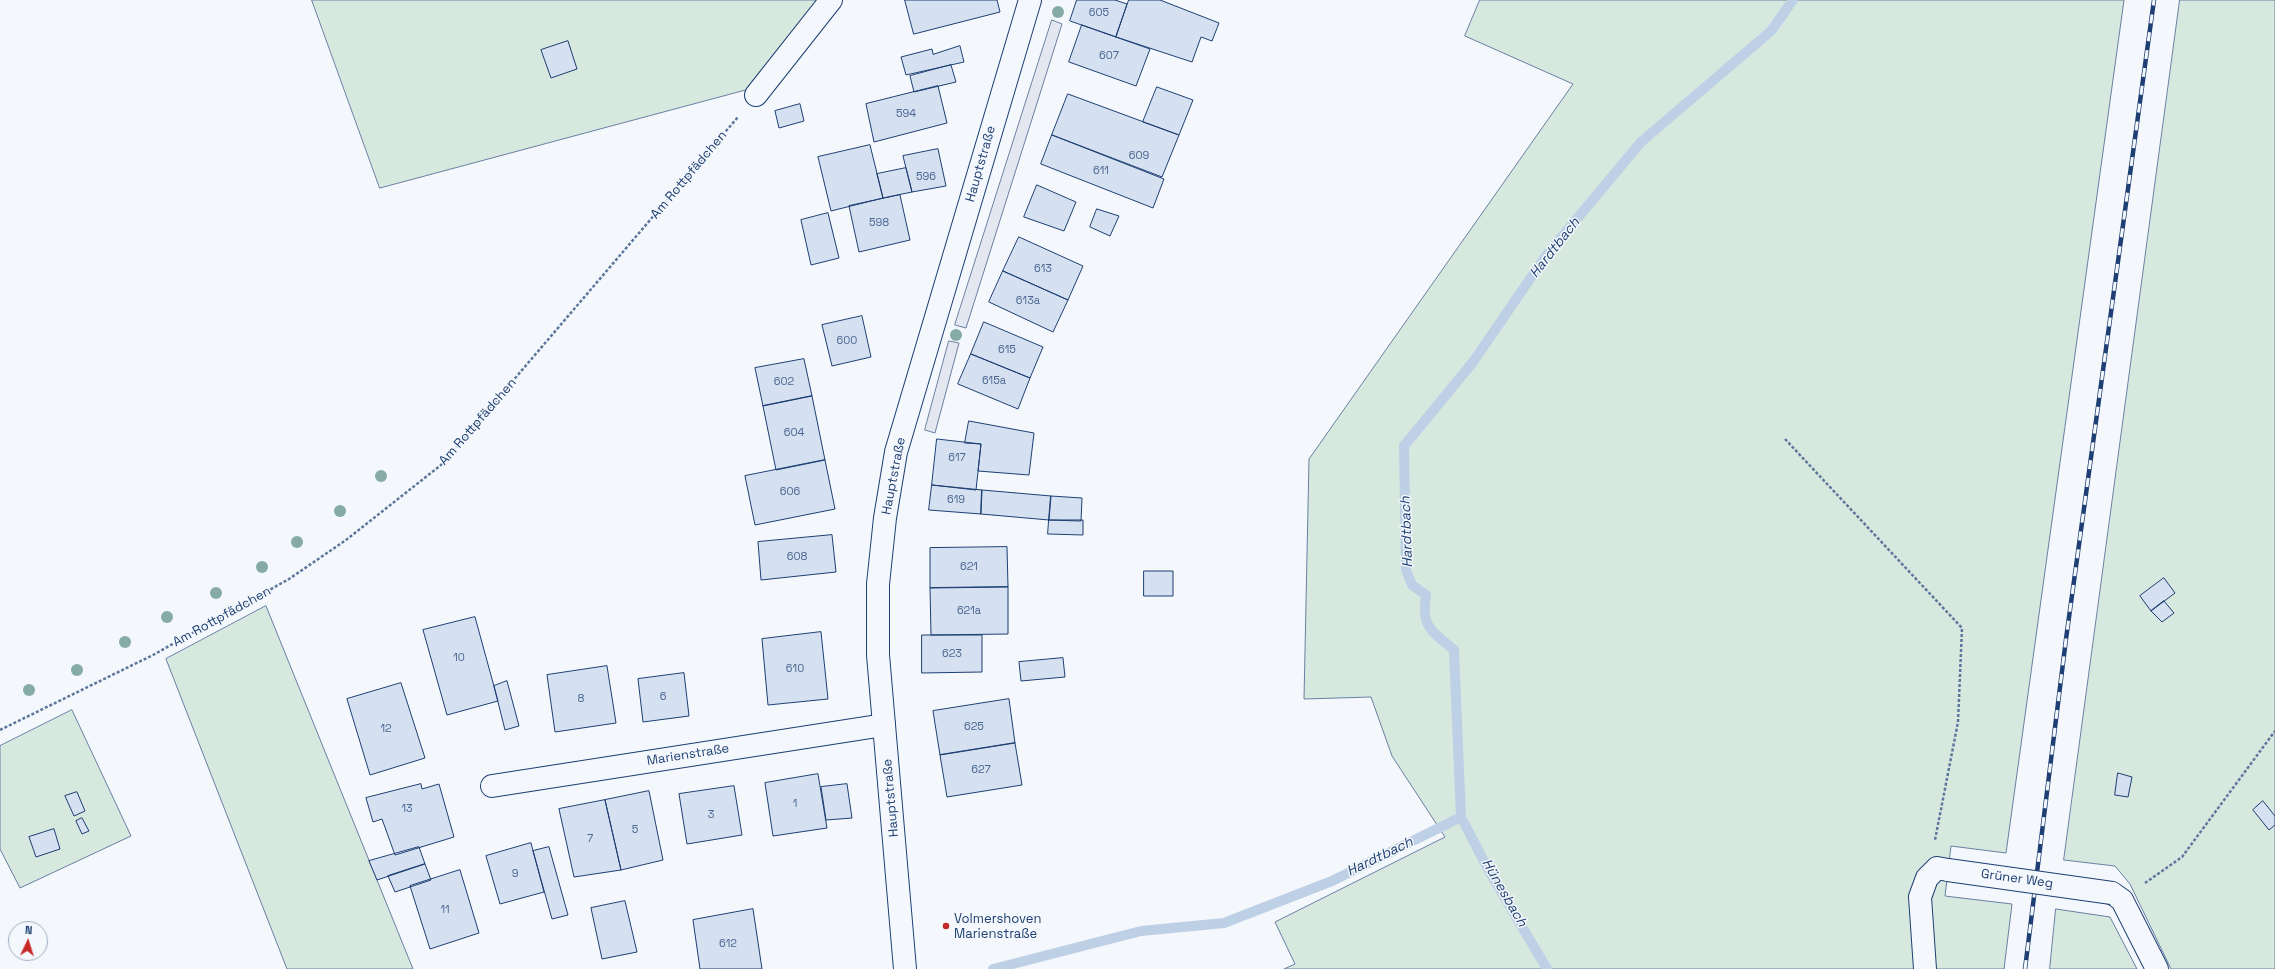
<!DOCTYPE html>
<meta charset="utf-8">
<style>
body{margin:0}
#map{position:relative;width:2275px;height:969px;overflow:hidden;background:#f4f7fb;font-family:"Space Grotesk",sans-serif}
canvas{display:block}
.north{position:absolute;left:8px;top:921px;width:40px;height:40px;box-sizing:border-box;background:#f4f7fb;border:1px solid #9eadc5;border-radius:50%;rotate:4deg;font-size:11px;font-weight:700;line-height:16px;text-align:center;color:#1d3f73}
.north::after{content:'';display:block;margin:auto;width:14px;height:18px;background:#c62828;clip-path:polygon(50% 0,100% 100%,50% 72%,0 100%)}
</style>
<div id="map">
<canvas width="2275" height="969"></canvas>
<div class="north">N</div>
</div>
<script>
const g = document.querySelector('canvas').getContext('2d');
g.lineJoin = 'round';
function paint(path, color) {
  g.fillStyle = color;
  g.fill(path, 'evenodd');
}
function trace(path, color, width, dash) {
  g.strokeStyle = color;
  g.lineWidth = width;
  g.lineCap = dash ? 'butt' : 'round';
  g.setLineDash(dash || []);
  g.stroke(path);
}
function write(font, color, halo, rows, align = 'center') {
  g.font = font + ' "Space Grotesk",sans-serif';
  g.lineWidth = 3;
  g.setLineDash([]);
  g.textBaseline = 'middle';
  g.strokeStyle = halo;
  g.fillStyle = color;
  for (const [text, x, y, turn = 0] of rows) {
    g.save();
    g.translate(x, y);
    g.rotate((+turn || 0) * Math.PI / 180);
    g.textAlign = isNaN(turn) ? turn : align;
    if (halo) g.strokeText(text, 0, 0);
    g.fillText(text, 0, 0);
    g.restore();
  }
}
const green = new Path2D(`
 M 312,0 L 819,0 L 753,88 L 380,188 Z
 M 1480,0 L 2124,0 L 2006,853 L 1951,846 L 1945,896 L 2012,904 L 2004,969 L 1284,969 L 1295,964 L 1275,922 L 1445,837 L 1392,756 L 1371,697 L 1304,699 L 1309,459 L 1573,84 L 1465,36 Z
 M 2180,0 L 2275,0 L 2275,969 L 2171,969 L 2130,884 L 2115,866 L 2064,860 Z
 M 266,606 L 413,969 L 287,969 L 166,659 Z
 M 72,710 L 131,836 L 20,888 L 0,849 L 0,746 Z
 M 2056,909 L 2110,917 L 2137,969 L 2050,969 Z`);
paint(green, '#d7e8df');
trace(green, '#687fa3', 1);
const parking = new Path2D(`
 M 1052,20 L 1062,24 L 966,328 L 955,325 Z
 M 949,341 L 959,343 L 935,433 L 925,430 Z`);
paint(parking, '#e3e8f0');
trace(parking, '#687fa3', 1);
trace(new Path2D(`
 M 1461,817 L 1488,869 L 1547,969
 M 993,969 L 1141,931 L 1224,923 L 1332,881 L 1461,817 L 1454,650 C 1431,630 1421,628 1426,595 L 1412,585 L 1406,570 L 1404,446 L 1473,362 L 1545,257 L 1641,142 L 1771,31 L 1793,0`), '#bed0e5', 10);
const building = new Path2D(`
 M 905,0 L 997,0 L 1000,12 L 914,34 Z
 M 1077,0 L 1115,0 L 1127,4 L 1116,37 L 1070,21 Z
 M 1129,0 L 1160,0 L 1219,23 L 1212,41 L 1201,37 L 1192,62 L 1116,37 Z
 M 1082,25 L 1150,49 L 1136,86 L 1069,62 Z
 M 568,41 L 577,69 L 551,78 L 541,50 Z
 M 960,46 L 964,62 L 906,75 L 901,57 L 932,49 L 933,54 Z
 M 951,65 L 956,82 L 914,92 L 910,76 Z
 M 938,86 L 947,123 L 874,142 L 866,104 Z
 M 1157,87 L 1193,100 L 1179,135 L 1143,122 Z
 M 1068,94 L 1179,135 L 1162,177 L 1052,135 Z
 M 800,104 L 804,121 L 779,128 L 775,111 Z
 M 1052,135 L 1164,179 L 1153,208 L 1041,164 Z
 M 870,145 L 883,198 L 831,211 L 818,157 Z
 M 938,149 L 946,186 L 912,192 L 903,156 Z
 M 906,168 L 912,192 L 883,198 L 877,174 Z
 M 1037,185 L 1076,202 L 1064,231 L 1024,217 Z
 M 900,195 L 910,240 L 859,252 L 849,206 Z
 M 1097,209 L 1119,216 L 1110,236 L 1090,227 Z
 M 828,213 L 839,258 L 811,265 L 801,220 Z
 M 1019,237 L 1083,266 L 1068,300 L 1003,271 Z
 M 1003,271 L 1068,300 L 1053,332 L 989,302 Z
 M 862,316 L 871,357 L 832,366 L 822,325 Z
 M 984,322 L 1043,347 L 1030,378 L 971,354 Z
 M 971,354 L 1030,378 L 1018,409 L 958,384 Z
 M 804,359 L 812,396 L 763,406 L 755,368 Z
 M 812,396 L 825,460 L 776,470 L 763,406 Z
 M 969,421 L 1034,433 L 1029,475 L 978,471 L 981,444 L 965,443 Z
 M 937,439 L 981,444 L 976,490 L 932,485 Z
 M 825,460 L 835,509 L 755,525 L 745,476 Z
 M 932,485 L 982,490 L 981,514 L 929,510 Z
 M 982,490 L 1051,496 L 1049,520 L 981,514 Z
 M 1051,496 L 1082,498 L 1081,521 L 1049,520 Z
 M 1049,520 L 1083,520 L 1083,535 L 1048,534 Z
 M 832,535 L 836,572 L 761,580 L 758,542 Z
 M 1007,547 L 1008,587 L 930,588 L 930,548 Z
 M 1144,571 L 1173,571 L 1173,596 L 1144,596 Z
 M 2164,578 L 2175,593 L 2151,611 L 2140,596 Z
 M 1008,587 L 1008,634 L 931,635 L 930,588 Z
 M 2164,601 L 2174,613 L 2162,622 L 2151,611 Z
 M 475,617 L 498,701 L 447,715 L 423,630 Z
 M 821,632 L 828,699 L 768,705 L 762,639 Z
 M 922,635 L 982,635 L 982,672 L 922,673 Z
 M 1063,658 L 1065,677 L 1021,681 L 1019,662 Z
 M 607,666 L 616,723 L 555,732 L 547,675 Z
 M 684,673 L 689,716 L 643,722 L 638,679 Z
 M 507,681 L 519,726 L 505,730 L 494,686 Z
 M 401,683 L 425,758 L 370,775 L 347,699 Z
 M 1009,699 L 1015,743 L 940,755 L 933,711 Z
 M 1015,743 L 1022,785 L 947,797 L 940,755 Z
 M 2118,773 L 2132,777 L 2128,797 L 2115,795 Z
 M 818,774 L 827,828 L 773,836 L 765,783 Z
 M 421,784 L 422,789 L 439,784 L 454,837 L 395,855 L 382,819 L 373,822 L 366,798 Z
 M 847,784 L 852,818 L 826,820 L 821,787 Z
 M 734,786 L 742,835 L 687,844 L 679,794 Z
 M 649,791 L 663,860 L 621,870 L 605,800 Z
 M 77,792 L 85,811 L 74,816 L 65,796 Z
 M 605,800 L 621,870 L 574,877 L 559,809 Z
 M 2263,801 L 2275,816 L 2275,825 L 2269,830 L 2253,810 Z
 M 82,818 L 89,831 L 82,834 L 76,821 Z
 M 54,829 L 60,849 L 36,857 L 29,837 Z
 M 531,843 L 544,892 L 500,904 L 486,856 Z
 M 419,847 L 425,864 L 377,880 L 369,861 Z
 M 549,847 L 568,915 L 552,919 L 533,851 Z
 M 425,864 L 431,880 L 395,892 L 388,876 Z
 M 460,870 L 479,933 L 430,949 L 410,886 Z
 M 625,901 L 637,952 L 602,959 L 591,908 Z
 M 753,909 L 762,969 L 700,969 L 693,920 Z`);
paint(building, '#d5e0f0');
trace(building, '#1d3f73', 1);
const minor = new Path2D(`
 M 756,95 L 831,0
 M 492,786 L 884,725
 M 2112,893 L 2122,900 L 2157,969
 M 1925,969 L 1920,897 L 1927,878 L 1937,868 L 1948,870`);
const major = new Path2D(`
 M 905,969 L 878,655 L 878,584 L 885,518 L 896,452 L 1030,0`);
trace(minor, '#1d3f73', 24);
trace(major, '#1d3f73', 24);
trace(new Path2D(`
 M 1785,439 L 1962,628 L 1958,722 L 1935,840
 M 0,730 L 153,655 L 289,579 L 346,540 L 441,465 L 738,117
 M 2145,883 L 2182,857 L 2275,731`), '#5e769c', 2.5, [3, 2]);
trace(minor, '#f4f7fb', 22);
trace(major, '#f4f7fb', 22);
const rail = new Path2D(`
 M 2025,969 L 2066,639 L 2154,0`);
trace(rail, '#1d3f73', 4.5);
trace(rail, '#f4f7fb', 3, [9]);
const minorBridge = new Path2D(`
 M 1948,870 L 2112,893`);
trace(minorBridge, '#1d3f73', 24, []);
trace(minorBridge, '#f4f7fb', 22);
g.fillStyle = '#86aba6';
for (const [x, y] of [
 [1058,12],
 [956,335],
 [381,476],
 [340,511],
 [297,542],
 [262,567],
 [216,593],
 [167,617],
 [125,642],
 [77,670],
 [29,690]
]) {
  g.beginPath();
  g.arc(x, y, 6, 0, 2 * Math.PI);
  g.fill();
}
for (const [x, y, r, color] of [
 [946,926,4,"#c62828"]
]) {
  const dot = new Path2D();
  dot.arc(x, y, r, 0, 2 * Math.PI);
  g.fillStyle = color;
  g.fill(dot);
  trace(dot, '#f4f7fb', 1.5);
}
write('11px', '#4b6792', null, [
 ["605",1099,13],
 ["607",1109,56],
 ["594",906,114],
 ["609",1139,156],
 ["611",1101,171],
 ["596",926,177],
 ["598",879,223],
 ["613",1043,269],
 ["613a",1028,301],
 ["600",847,341],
 ["615",1007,350],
 ["615a",994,381],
 ["602",784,382],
 ["604",794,433],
 ["617",957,458],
 ["606",790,492],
 ["619",956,500],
 ["608",797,557],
 ["621",969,567],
 ["621a",969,611],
 ["623",952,654],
 ["10",459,658],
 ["610",795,669],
 ["6",663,697],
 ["8",581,699],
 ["625",974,727],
 ["12",386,729],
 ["627",981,770],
 ["1",795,804],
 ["13",407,809],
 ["3",711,815],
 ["5",635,830],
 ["7",590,839],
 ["9",515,874],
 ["11",445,910],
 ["612",728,944]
]);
write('13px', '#1d3f73', '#f4f7fb', [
 ["Hauptstraße",981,164,-74],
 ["Am Rottpfädchen",689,175,-50],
 ["Am Rottpfädchen",478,422,-49],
 ["Hauptstraße",894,476,-79],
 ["Am Rottpfädchen",222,617,-29],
 ["Marienstraße",688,755,-9],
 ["Hauptstraße",891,798,-95],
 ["Grüner Weg",2017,879,8]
]);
write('13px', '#1d3f73', '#f4f7fb', [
 ["Volmershoven",954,919],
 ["Marienstraße",954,934]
], 'left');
write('italic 14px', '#1d3f73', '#f4f7fb', [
 ["Hardtbach",1555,248,-52],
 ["Hardtbach",1407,532,-92],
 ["Hardtbach",1380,857,-26],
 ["Hünesbach",1504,893,60]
]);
</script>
